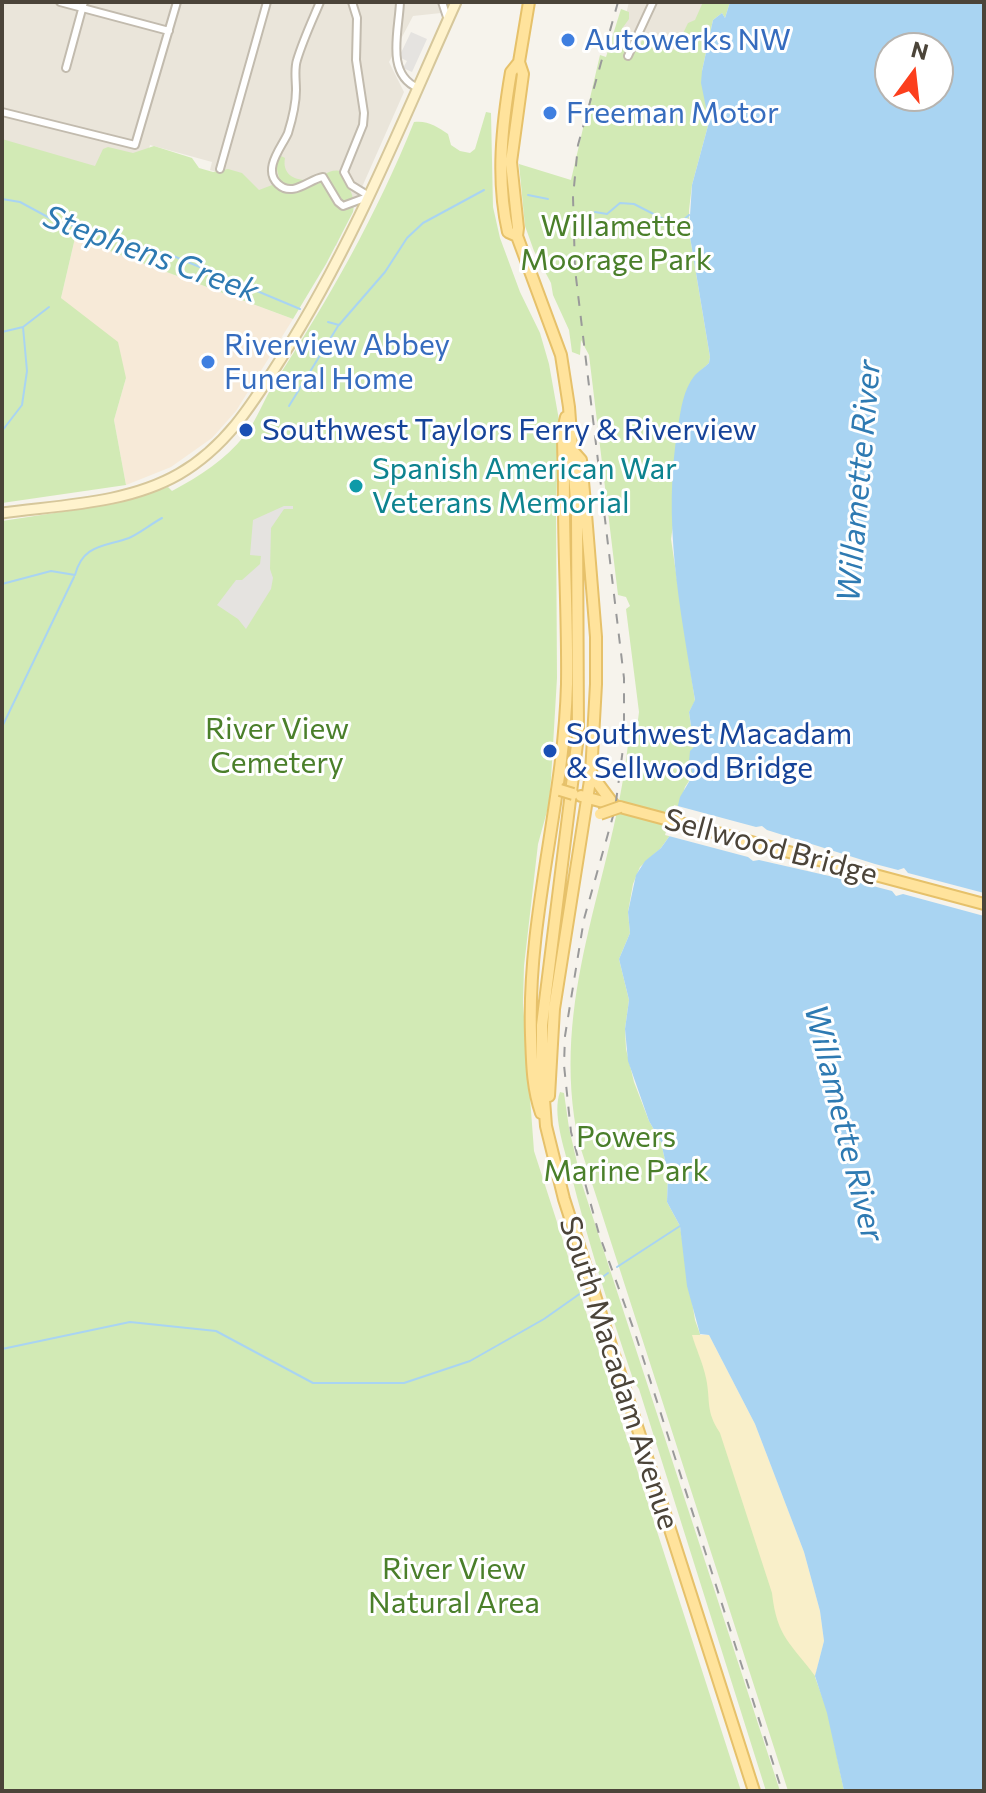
<!DOCTYPE html>
<style>
body{margin:0}
#map{position:relative;width:986px;height:1793px;overflow:hidden;background:#f6f3ec;font-family:Commissioner,sans-serif}
canvas{display:block}
.frame{position:absolute;inset:0;border:4px solid #4b4439;pointer-events:none}
.north{position:absolute;left:874px;top:32px;width:80px;height:80px;box-sizing:border-box;background:#fff;border:2px solid #b7b4b0;border-radius:50%;rotate:15deg;font-size:22px;font-weight:700;line-height:32px;text-align:center;color:#4b4439}
.north::after{content:'';display:block;margin:auto;width:28px;height:36px;background:#fc3f1d;clip-path:polygon(50% 0,100% 100%,50% 72%,0 100%)}
</style>
<div id="map">
<canvas width="986" height="1793"></canvas>
<div class="frame"></div>
<div class="north">N</div>
</div>
<script>
const g = document.querySelector('canvas').getContext('2d');
g.lineJoin = 'round';
function paint(path, color) {
  g.fillStyle = color;
  g.fill(path, 'evenodd');
}
function trace(path, color, width, dash) {
  g.strokeStyle = color;
  g.lineWidth = width;
  g.lineCap = dash ? 'butt' : 'round';
  g.setLineDash(dash || []);
  g.stroke(path);
}
function write(font, color, halo, rows, align = 'center') {
  g.font = font + ' Commissioner,sans-serif';
  g.lineWidth = 6;
  g.setLineDash([]);
  g.textBaseline = 'middle';
  g.strokeStyle = halo;
  g.fillStyle = color;
  for (const [text, x, y, turn = 0] of rows) {
    g.save();
    g.translate(x, y);
    g.rotate((+turn || 0) * Math.PI / 180);
    g.textAlign = isNaN(turn) ? turn : align;
    if (halo) g.strokeText(text, 0, 0);
    g.fillText(text, 0, 0);
    g.restore();
  }
}
paint(new Path2D(`
 M 2,2 L 437,2 L 441,13 L 413,16 L 389,62 L 404,92 L 336,246 L 229,175 L 210,170 L 212,162 L 150,145 L 137,190 L 2,153 Z
 M 629,2 L 704,2 L 682,53 L 637,52 L 618,47 Z`), '#eae5da');
paint(new Path2D(`
 M 75,238 L 293,319 L 236,411 L 212,438 L 171,467 L 126,485 L 114,420 L 126,378 L 61,298 Z`), '#f7ead8');
paint(new Path2D(`
 M 703,2 L 730,2 L 725,18 L 722,13 L 713,20 L 702,71 L 709,122 L 692,185 L 689,210 L 689,231 L 710,357 L 709,363 L 695,376 L 671,539 L 695,701 L 689,712 L 694,747 L 693,775 L 685,787 L 671,834 L 661,848 L 640,867 L 633,884 L 628,912 L 630,933 L 619,959 L 629,1000 L 625,1029 L 626,1049 L 634,1082 L 649,1121 L 661,1142 L 668,1174 L 667,1202 L 680,1226 L 695,1320 L 818,1662 L 815,1677 L 828,1713 L 844,1791 L 788,1791 L 579,1143 C 548,999 613,882 628,744 L 635,743 L 639,712 L 626,609 L 630,606 L 626,597 L 618,595 L 589,355 L 581,340 L 580,355 L 572,352 L 569,330 L 553,295 L 551,283 L 534,251 L 525,226 L 519,164 L 571,180 L 600,55 L 606,57 L 621,9 L 629,12 L 629,19 L 621,30 L 620,46 L 637,52 L 643,38 L 675,50 L 688,23 L 695,20 Z
 M 486,112 L 491,113 L 493,207 L 500,238 L 520,292 L 540,333 L 549,364 L 559,420 L 556,505 L 557,678 L 551,779 L 549,804 L 538,844 L 524,966 L 523,1003 L 534,1151 L 741,1791 L 2,1791 L 2,521 L 113,504 L 168,487 L 172,491 C 200,476 225,460 245,435 C 257,420 264,399 275,382 C 329,299 377,214 414,122 C 427,120 438,127 448,134 L 451,145 L 460,151 L 470,153 L 475,149 Z
 M 2,139 L 95,166 L 103,149 L 108,147 L 133,153 L 154,146 L 192,158 L 199,168 L 213,172 L 228,169 L 242,173 L 259,190 L 280,182 L 276,165 L 281,156 L 285,158 C 282,174 294,181 310,180 C 322,179 328,168 341,171 C 346,186 357,195 353,212 L 326,264 L 293,319 L 75,238 L 61,298 L 118,342 L 126,378 L 114,420 L 126,485 L 2,503 Z
 M 560,1092 L 564,1093 L 569,1128 L 582,1184 L 780,1791 L 766,1791 L 639,1389 L 634,1382 C 610,1311 588,1242 570,1170 C 564,1148 552,1113 560,1092 Z`), '#d2eab5');
paint(new Path2D(`
 M 692,1335 L 709,1335 L 755,1424 L 804,1552 L 820,1611 L 824,1641 L 815,1676 C 791,1643 777,1638 772,1593 L 720,1433 C 705,1410 711,1402 706,1378 C 703,1363 696,1349 692,1335 Z`), '#f9efc9');
paint(new Path2D(`
 M 411,32 L 427,39 L 412,72 L 403,68 L 407,61 L 399,57 Z
 M 284,506 L 293,506 L 293,509 L 284,509 L 271,528 L 270,569 L 273,578 L 271,589 L 246,629 L 238,619 L 217,605 L 236,580 L 242,580 L 260,564 L 261,556 L 250,555 L 253,520 Z`), '#e5e3e0');
paint(new Path2D(`
 M 730,2 L 984,2 L 984,1791 L 844,1791 L 827,1713 L 815,1676 L 824,1641 L 820,1611 L 804,1552 L 755,1424 L 709,1335 L 700,1334 L 687,1286 L 680,1226 L 667,1202 L 668,1174 L 661,1142 L 649,1121 L 628,1061 L 625,1029 L 629,1000 L 619,959 L 630,933 L 628,912 L 636,875 L 645,861 L 661,848 L 671,834 L 680,797 L 693,775 L 689,762 L 690,751 L 694,747 L 689,712 L 695,700 C 680,607 662,521 678,427 C 681,409 683,390 695,375 C 699,371 705,367 709,363 L 710,357 L 689,231 L 692,185 L 709,122 L 701,83 L 702,71 L 713,20 L 722,13 L 725,18 ZM 890,48 L 938,48 L 938,96 L 890,96 Z`), '#a9d4f2');
paint(new Path2D(`
 M 674,805 L 756,827 L 762,826 L 767,830 L 875,864 L 898,870 L 904,868 L 908,873 L 984,893 L 984,916 L 903,894 L 896,896 L 892,891 L 869,885 L 759,860 L 753,861 L 748,857 L 665,835 Z`), '#f6f3ec');
trace(new Path2D(`
 M 528,195 L 548,199
 M 2,199 L 20,202 L 57,222 L 94,231 L 127,244 L 171,255 L 300,309
 M 595,212 L 607,214 L 620,203 L 634,204 L 673,224 L 680,223 L 689,215
 M 328,322 L 339,325 L 385,272 L 407,238 L 423,223 L 484,190
 M 2,332 L 23,327
 M 289,406 L 338,326
 M 2,431 L 22,405 L 27,371 L 23,327 L 49,307
 M 2,584 L 51,571 L 75,575 C 83,544 104,547 129,538 C 140,533 151,524 162,518
 M 2,727 L 74,577
 M 617,1267 L 680,1226
 M 596,1282 L 608,1273
 M 2,1349 L 130,1322 L 216,1331 L 313,1383 L 404,1383 L 470,1361 L 544,1319 L 588,1288`), '#a9d4f2', 2);
const street = new Path2D(`
 M 60,2 L 169,31
 M 320,2 C 312,21 303,40 297,60 C 294,69 296,80 296,90 C 296,105 292,120 288,133 C 282,147 262,169 278,184 C 293,198 309,179 323,177 L 338,202 L 343,206 L 370,196
 M 352,2 L 357,18 L 356,60 L 364,113 L 363,125 L 344,172 L 351,185 L 369,196
 M 400,2 C 399,31 385,74 418,88
 M 442,2 L 448,20
 M 628,56 L 653,2
 M 66,68 L 84,2
 M 2,112 L 135,145 L 177,2
 M 220,169 L 267,2`);
const secondary = new Path2D(`
 M 2,513 C 60,505 127,504 179,474 C 227,446 253,403 282,357 C 353,245 402,122 456,2`);
const primary = new Path2D(`
 M 519,62 L 523,74 L 511,162 L 518,228 L 517,236 L 561,355 L 569,407 L 577,514 L 578,736 L 542,1025 L 542,1073 L 546,1126 L 564,1199 L 754,1791
 M 517,236 L 508,232 C 496,179 502,125 511,72 L 519,62 L 529,2
 M 591,774 L 614,805
 M 581,796 L 614,805
 M 620,807 L 984,904
 M 549,1096 L 554,1009 L 591,774 L 596,684 L 596,637 L 586,514 L 581,460 L 573,451
 M 541,1113 C 532,1087 532,1062 531,1035 C 527,916 564,802 567,684 C 568,615 563,546 564,477 C 564,458 561,435 566,417`);
trace(street, '#c2bbae', 10);
trace(secondary, '#d6c79b', 13);
trace(primary, '#e6c16a', 14);
trace(street, '#fff', 6);
trace(secondary, '#fff3cd', 9);
trace(primary, '#ffe39c', 10);
trace(new Path2D(`
 M 618,2 L 578,145 L 573,197 L 575,269 L 624,678 L 624,741 L 615,809 L 584,919 L 565,1036 L 564,1065 L 571,1132 L 599,1234 L 635,1333 L 782,1791`), '#9a9a9a', 2, [10, 10]);
const primaryBridge = new Path2D(`
 M 560,790 L 573,794
 M 600,814 L 620,807`);
trace(primaryBridge, '#e6c16a', 14, []);
trace(primaryBridge, '#ffe39c', 10);
for (const [x, y, r, color] of [
 [568,40,8,"#3f7fe0"],
 [550,113,8,"#3f7fe0"],
 [208,362,8,"#3f7fe0"],
 [246,430,8,"#1a4fb4"],
 [356,486,8,"#0f9aa8"],
 [550,751,8,"#1a4fb4"]
]) {
  const dot = new Path2D();
  dot.arc(x, y, r, 0, 2 * Math.PI);
  g.fillStyle = color;
  g.fill(dot);
  trace(dot, '#fff', 3);
}
write('30px', '#366cbe', '#fff', [
 ["Autowerks NW",584,40],
 ["Freeman Motor",566,113],
 ["Riverview Abbey",224,345],
 ["Funeral Home",224,379]
], 'left');
write('30px', '#4a7f2a', '#fff', [
 ["Willamette",616,226],
 ["Moorage Park",616,260],
 ["River View",277,729],
 ["Cemetery",277,763],
 ["Powers",626,1137],
 ["Marine Park",626,1171],
 ["River View",454,1569],
 ["Natural Area",454,1603]
]);
write('30px', '#164399', '#fff', [
 ["Southwest Taylors Ferry & Riverview",262,430],
 ["Southwest Macadam",566,734],
 ["& Sellwood Bridge",566,768]
], 'left');
write('30px', '#0d838f', '#fff', [
 ["Spanish American War",372,469],
 ["Veterans Memorial",372,503]
], 'left');
write('30px', '#4b4439', '#fff', [
 ["Sellwood Bridge",771,847,15],
 ["South Macadam Avenue",619,1373,72]
]);
write('italic 32px', '#2e7ab2', '#fff', [
 ["Stephens Creek",151,254,20],
 ["Willamette River",859,481,-85],
 ["Willamette River",844,1123,76]
]);
</script>
